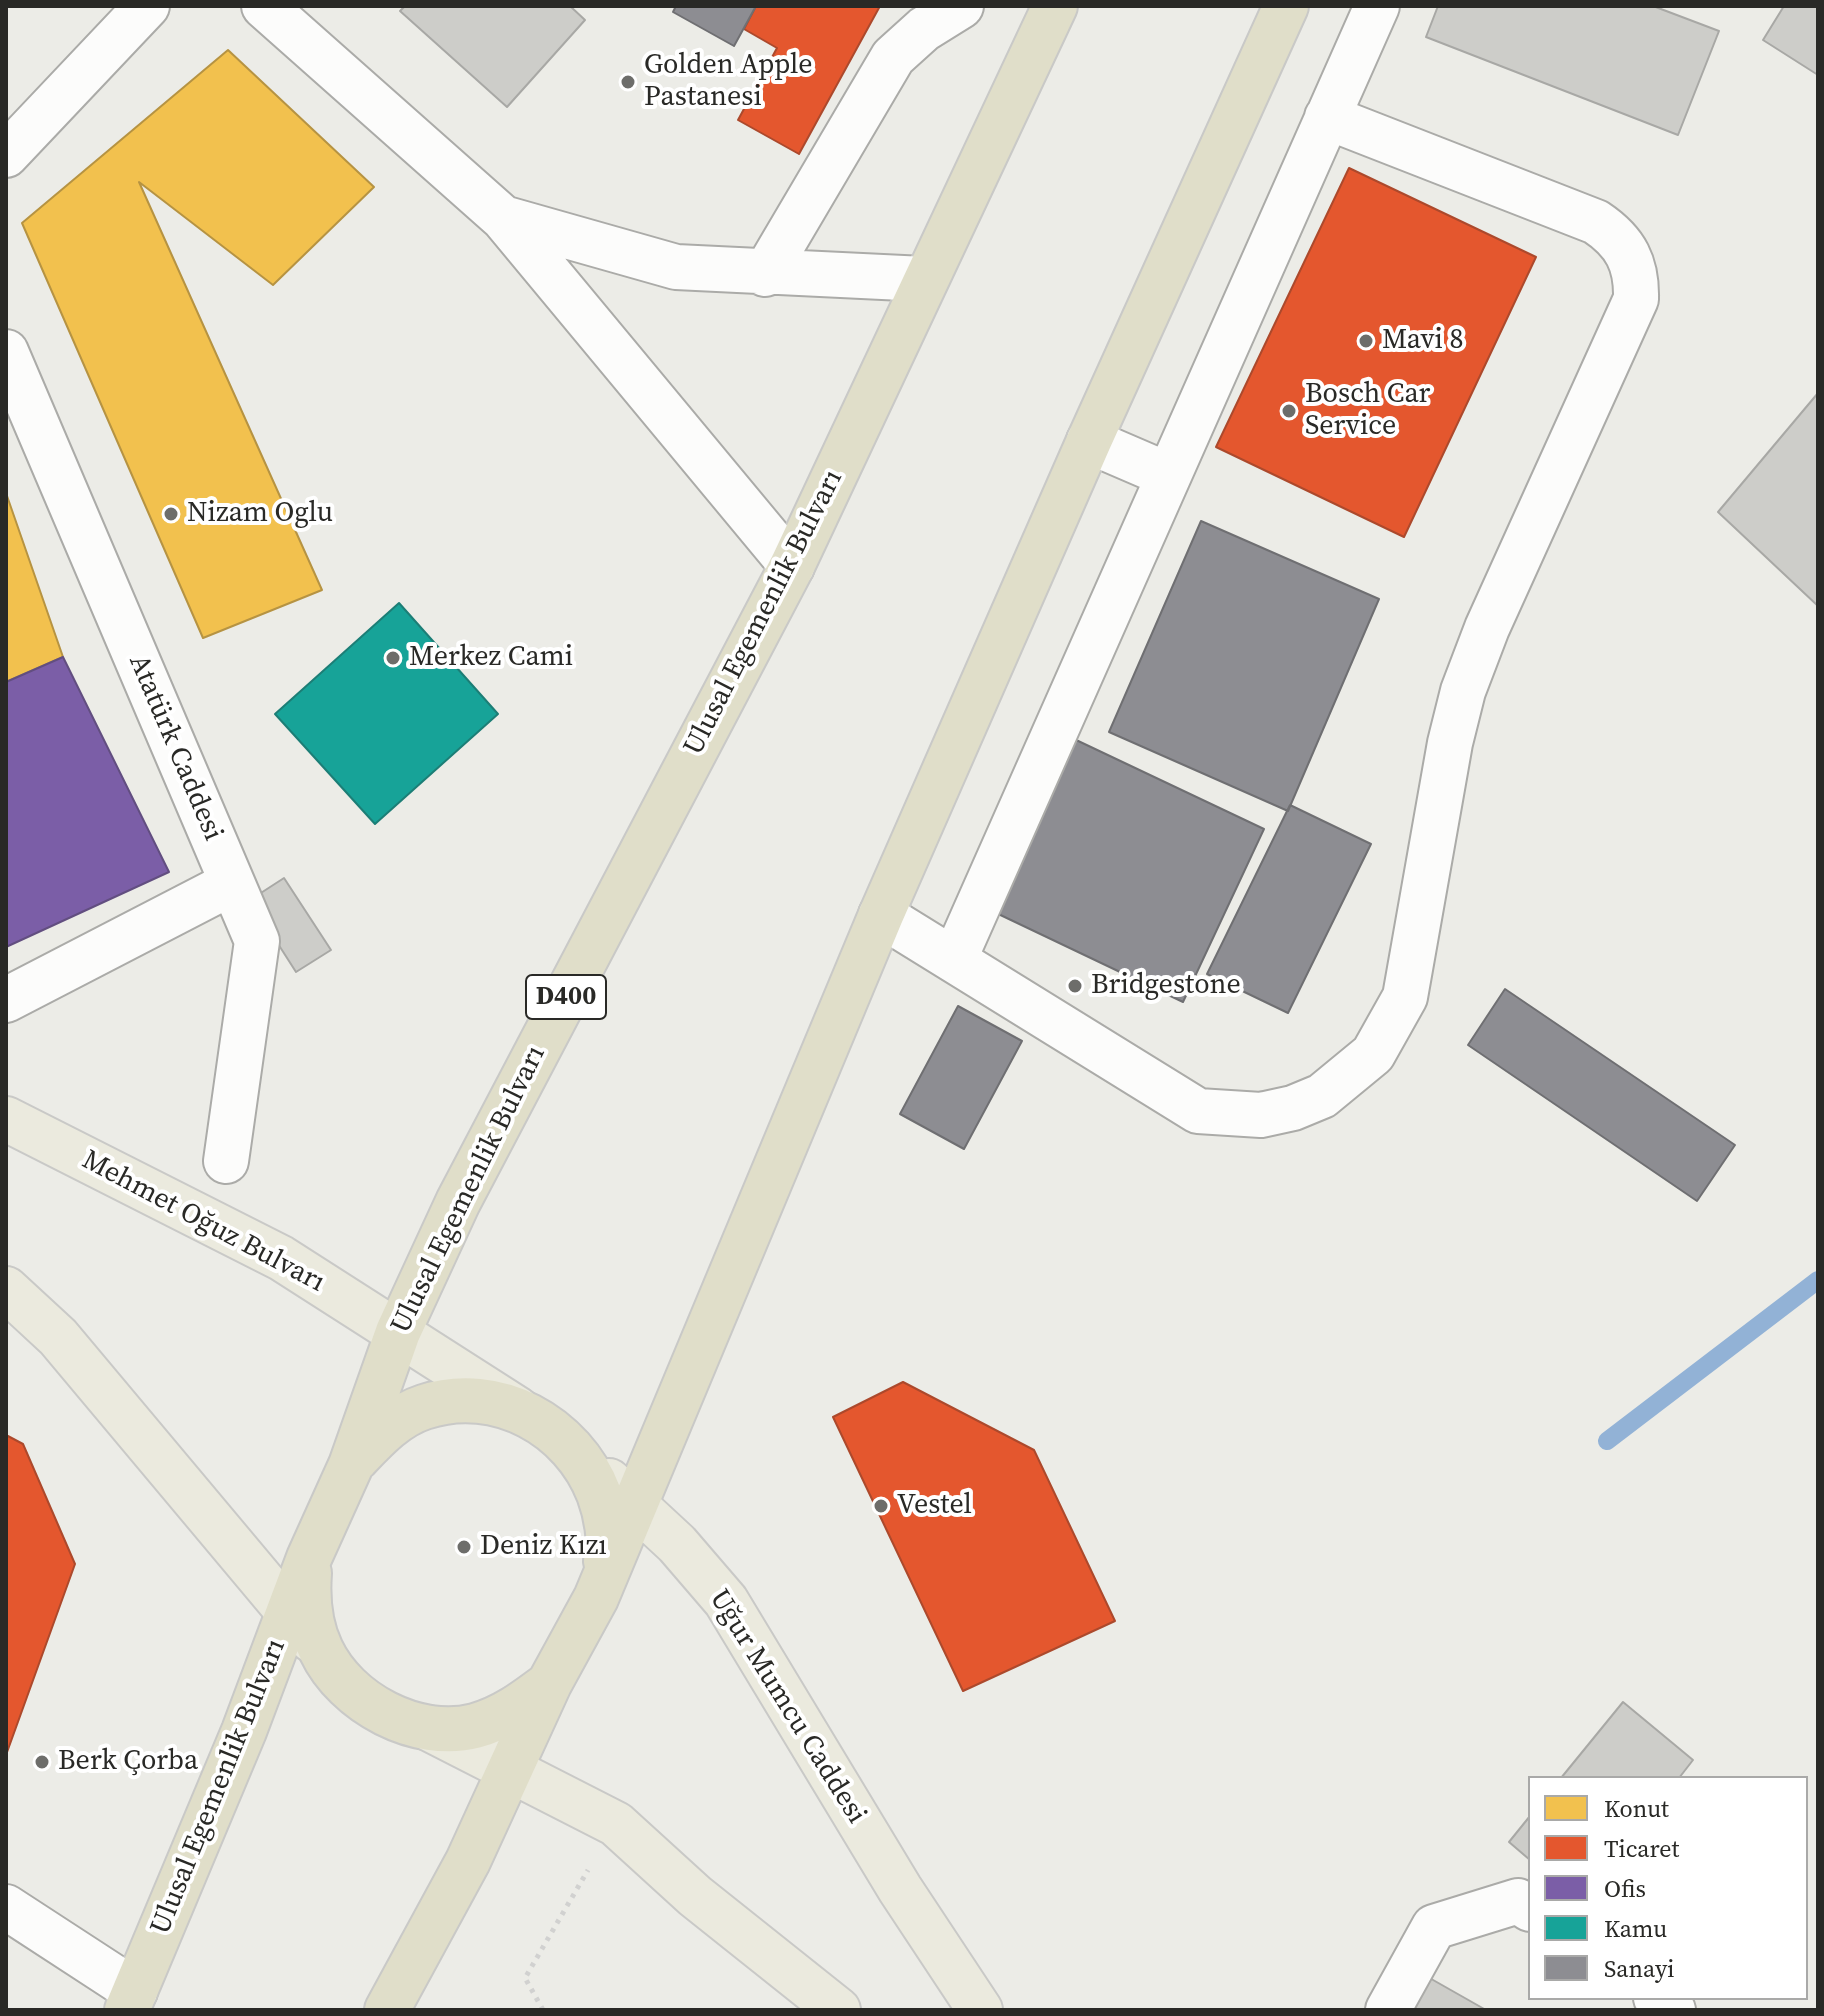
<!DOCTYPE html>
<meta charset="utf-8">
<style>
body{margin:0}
#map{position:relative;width:1824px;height:2016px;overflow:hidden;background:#ecece7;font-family:"Source Serif 4",serif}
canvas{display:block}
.frame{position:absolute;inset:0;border:8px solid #292926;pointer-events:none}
.legend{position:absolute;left:1528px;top:1776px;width:280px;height:224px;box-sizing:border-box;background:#fff;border:2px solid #a9a9a8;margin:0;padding:10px 14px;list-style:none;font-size:24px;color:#292926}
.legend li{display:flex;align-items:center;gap:16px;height:40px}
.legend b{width:40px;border:2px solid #a9a9a8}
</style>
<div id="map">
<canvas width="1824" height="2016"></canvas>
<div class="frame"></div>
<ul class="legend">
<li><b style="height:22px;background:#f2c14e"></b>Konut</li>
<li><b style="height:22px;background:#e4572e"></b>Ticaret</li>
<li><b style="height:22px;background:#7b5ea7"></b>Ofis</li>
<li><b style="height:22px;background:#17a398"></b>Kamu</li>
<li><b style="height:22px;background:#8d8d92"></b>Sanayi</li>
</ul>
</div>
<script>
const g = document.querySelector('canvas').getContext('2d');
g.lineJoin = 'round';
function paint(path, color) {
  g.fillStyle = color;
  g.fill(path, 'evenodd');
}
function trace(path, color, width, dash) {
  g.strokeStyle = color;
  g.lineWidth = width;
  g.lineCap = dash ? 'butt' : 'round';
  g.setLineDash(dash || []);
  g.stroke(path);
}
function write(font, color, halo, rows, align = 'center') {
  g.font = font + ' "Source Serif 4",serif';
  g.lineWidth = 8;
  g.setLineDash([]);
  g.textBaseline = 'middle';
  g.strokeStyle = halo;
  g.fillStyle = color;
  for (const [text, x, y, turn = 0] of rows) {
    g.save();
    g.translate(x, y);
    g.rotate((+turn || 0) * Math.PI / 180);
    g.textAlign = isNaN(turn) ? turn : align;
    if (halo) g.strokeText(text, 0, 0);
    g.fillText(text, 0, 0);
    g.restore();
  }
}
const homes = new Path2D(`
 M 228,50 L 374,187 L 273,285 L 139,182 L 322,590 L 203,638 L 22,223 Z
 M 6,493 L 63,657 L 6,682 Z`);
paint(homes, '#f2c14e');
trace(homes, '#b69342', 2);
const shops = new Path2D(`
 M 756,6 L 880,6 L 799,154 L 738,120 L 777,48 L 744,29 Z
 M 1349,168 L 1536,257 L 1404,537 L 1216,447 Z
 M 903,1382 L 1034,1450 L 1115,1621 L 963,1691 L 833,1417 Z
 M 6,1435 L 23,1444 L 75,1564 L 6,1755 Z`);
paint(shops, '#e4572e');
trace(shops, '#ac492c', 2);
const offices = new Path2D(`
 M 63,657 L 169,872 L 6,947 L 6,682 Z`);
paint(offices, '#7b5ea7');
trace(offices, '#624e80', 2);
const public = new Path2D(`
 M 399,603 L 498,714 L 375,824 L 275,714 Z`);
paint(public, '#17a398');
trace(public, '#1c7e76', 2);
const industry = new Path2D(`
 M 676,6 L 756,6 L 734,46 L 673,12 Z
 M 1201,521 L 1379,599 L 1288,811 L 1109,732 Z
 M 1074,739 L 1264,829 L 1183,1002 L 992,911 Z
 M 1290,805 L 1371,844 L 1288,1013 L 1207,974 Z
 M 1505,989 L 1735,1145 L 1697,1201 L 1468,1045 Z
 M 958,1006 L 1022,1041 L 964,1149 L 900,1114 Z`);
paint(industry, '#8d8d92');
trace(industry, '#6f6f72', 2);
trace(new Path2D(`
 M 1607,1441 L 1818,1280`), '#92b2d6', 18);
const building = new Path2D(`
 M 405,6 L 570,6 L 585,20 L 507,107 L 400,11 Z
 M 1438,6 L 1653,6 L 1719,31 L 1678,135 L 1426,37 Z
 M 1784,6 L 1818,6 L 1818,75 L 1763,40 Z
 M 1818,393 L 1818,606 L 1718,512 Z
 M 284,878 L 331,950 L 296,972 L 250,900 Z
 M 1623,1702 L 1693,1760 L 1679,1778 L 1561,1778 Z
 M 1530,1816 L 1530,1860 L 1509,1842 Z
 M 1419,1972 L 1486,2010 L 1398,2010 Z`);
paint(building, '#cdcdc9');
trace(building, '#a8a8a5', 2);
const minor = new Path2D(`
 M 264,6 L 503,218 L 792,566
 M 6,155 L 147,6
 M 503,218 L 676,267 L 924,279
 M 765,274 L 893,57 L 924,29 L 961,6
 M 6,352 L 257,941 L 226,1161
 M 1089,441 L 1168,475
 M 881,915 L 1198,1111 L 1261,1115 L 1293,1108 L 1322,1096 L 1373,1054 L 1405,997 L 1450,743 L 1463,691 L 1487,628 L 1636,299 C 1637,264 1626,242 1596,222 L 1327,117
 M 954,960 L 1377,6
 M 6,1000 L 232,883
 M 6,1907 L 135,1991
 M 1656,1998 L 1673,2010
 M 1388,2010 L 1434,1927 L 1518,1901 L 1530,1909`);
const major = new Path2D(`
 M 6,1119 L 281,1258 L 517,1409
 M 6,1289 L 58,1337 L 312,1640
 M 609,1481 L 677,1544 L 726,1601 L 900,1889 L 980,2010
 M 428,1728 L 616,1824 L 695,1896 L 838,2010`);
const highway = new Path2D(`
 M 356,1459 C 376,1438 396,1416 424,1407 C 497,1383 573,1426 599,1494 C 606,1513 612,1541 606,1561
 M 309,1573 C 307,1600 309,1625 321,1650 C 346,1703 417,1741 475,1726 C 504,1718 525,1702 549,1684
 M 127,2010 L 244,1731 L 309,1558 L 351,1465 L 398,1332 L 458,1202 L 792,566 L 1055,6
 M 387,2010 L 468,1861 L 549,1684 L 596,1598 L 881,915 L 1089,441 L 1286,6`);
trace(minor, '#ababa8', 48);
trace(major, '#c9c9c7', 48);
trace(highway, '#c9c9c7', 48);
trace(new Path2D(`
 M 543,2010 L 525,1978 L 588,1870`), '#d1d1d0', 5, [4, 6]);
trace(minor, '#fcfcfb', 44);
trace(major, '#ebeade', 44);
trace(highway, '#e0dec9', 44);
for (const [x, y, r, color] of [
 [628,82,8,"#6d6d6a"],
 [1366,341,8,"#6d6d6a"],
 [1289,411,8,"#6d6d6a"],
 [171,514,8,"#6d6d6a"],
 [393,658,8,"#6d6d6a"],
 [1075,986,8,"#6d6d6a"],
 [881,1506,8,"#6d6d6a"],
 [464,1547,8,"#6d6d6a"],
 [42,1762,8,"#6d6d6a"]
]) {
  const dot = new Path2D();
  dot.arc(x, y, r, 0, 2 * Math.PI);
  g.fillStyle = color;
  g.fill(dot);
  trace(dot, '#fff', 3);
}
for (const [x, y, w] of [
 [566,997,80]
]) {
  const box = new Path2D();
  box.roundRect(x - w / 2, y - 22, w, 44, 6);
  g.fillStyle = '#fff';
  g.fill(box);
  trace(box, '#292926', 2);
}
write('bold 26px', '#292926', null, [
 ["D400",566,997]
]);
write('28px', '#292926', '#fff', [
 ["Golden Apple",644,66],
 ["Pastanesi",644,98],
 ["Mavi 8",1382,341],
 ["Bosch Car",1305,395],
 ["Service",1305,427],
 ["Nizam Oglu",187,514],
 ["Merkez Cami",409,658],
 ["Bridgestone",1091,986],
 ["Vestel",897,1506],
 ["Deniz Kızı",480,1547],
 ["Berk Çorba",58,1762]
], 'left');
write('28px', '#292926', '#fff', [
 ["Ulusal Egemenlik Bulvarı",764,613,-63],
 ["Atatürk Caddesi",175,748,67],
 ["Ulusal Egemenlik Bulvarı",469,1190,-64],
 ["Mehmet Oğuz Bulvarı",203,1222,28],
 ["Uğur Mumcu Caddesi",787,1707,58],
 ["Ulusal Egemenlik Bulvarı",219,1787,-68]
]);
</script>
